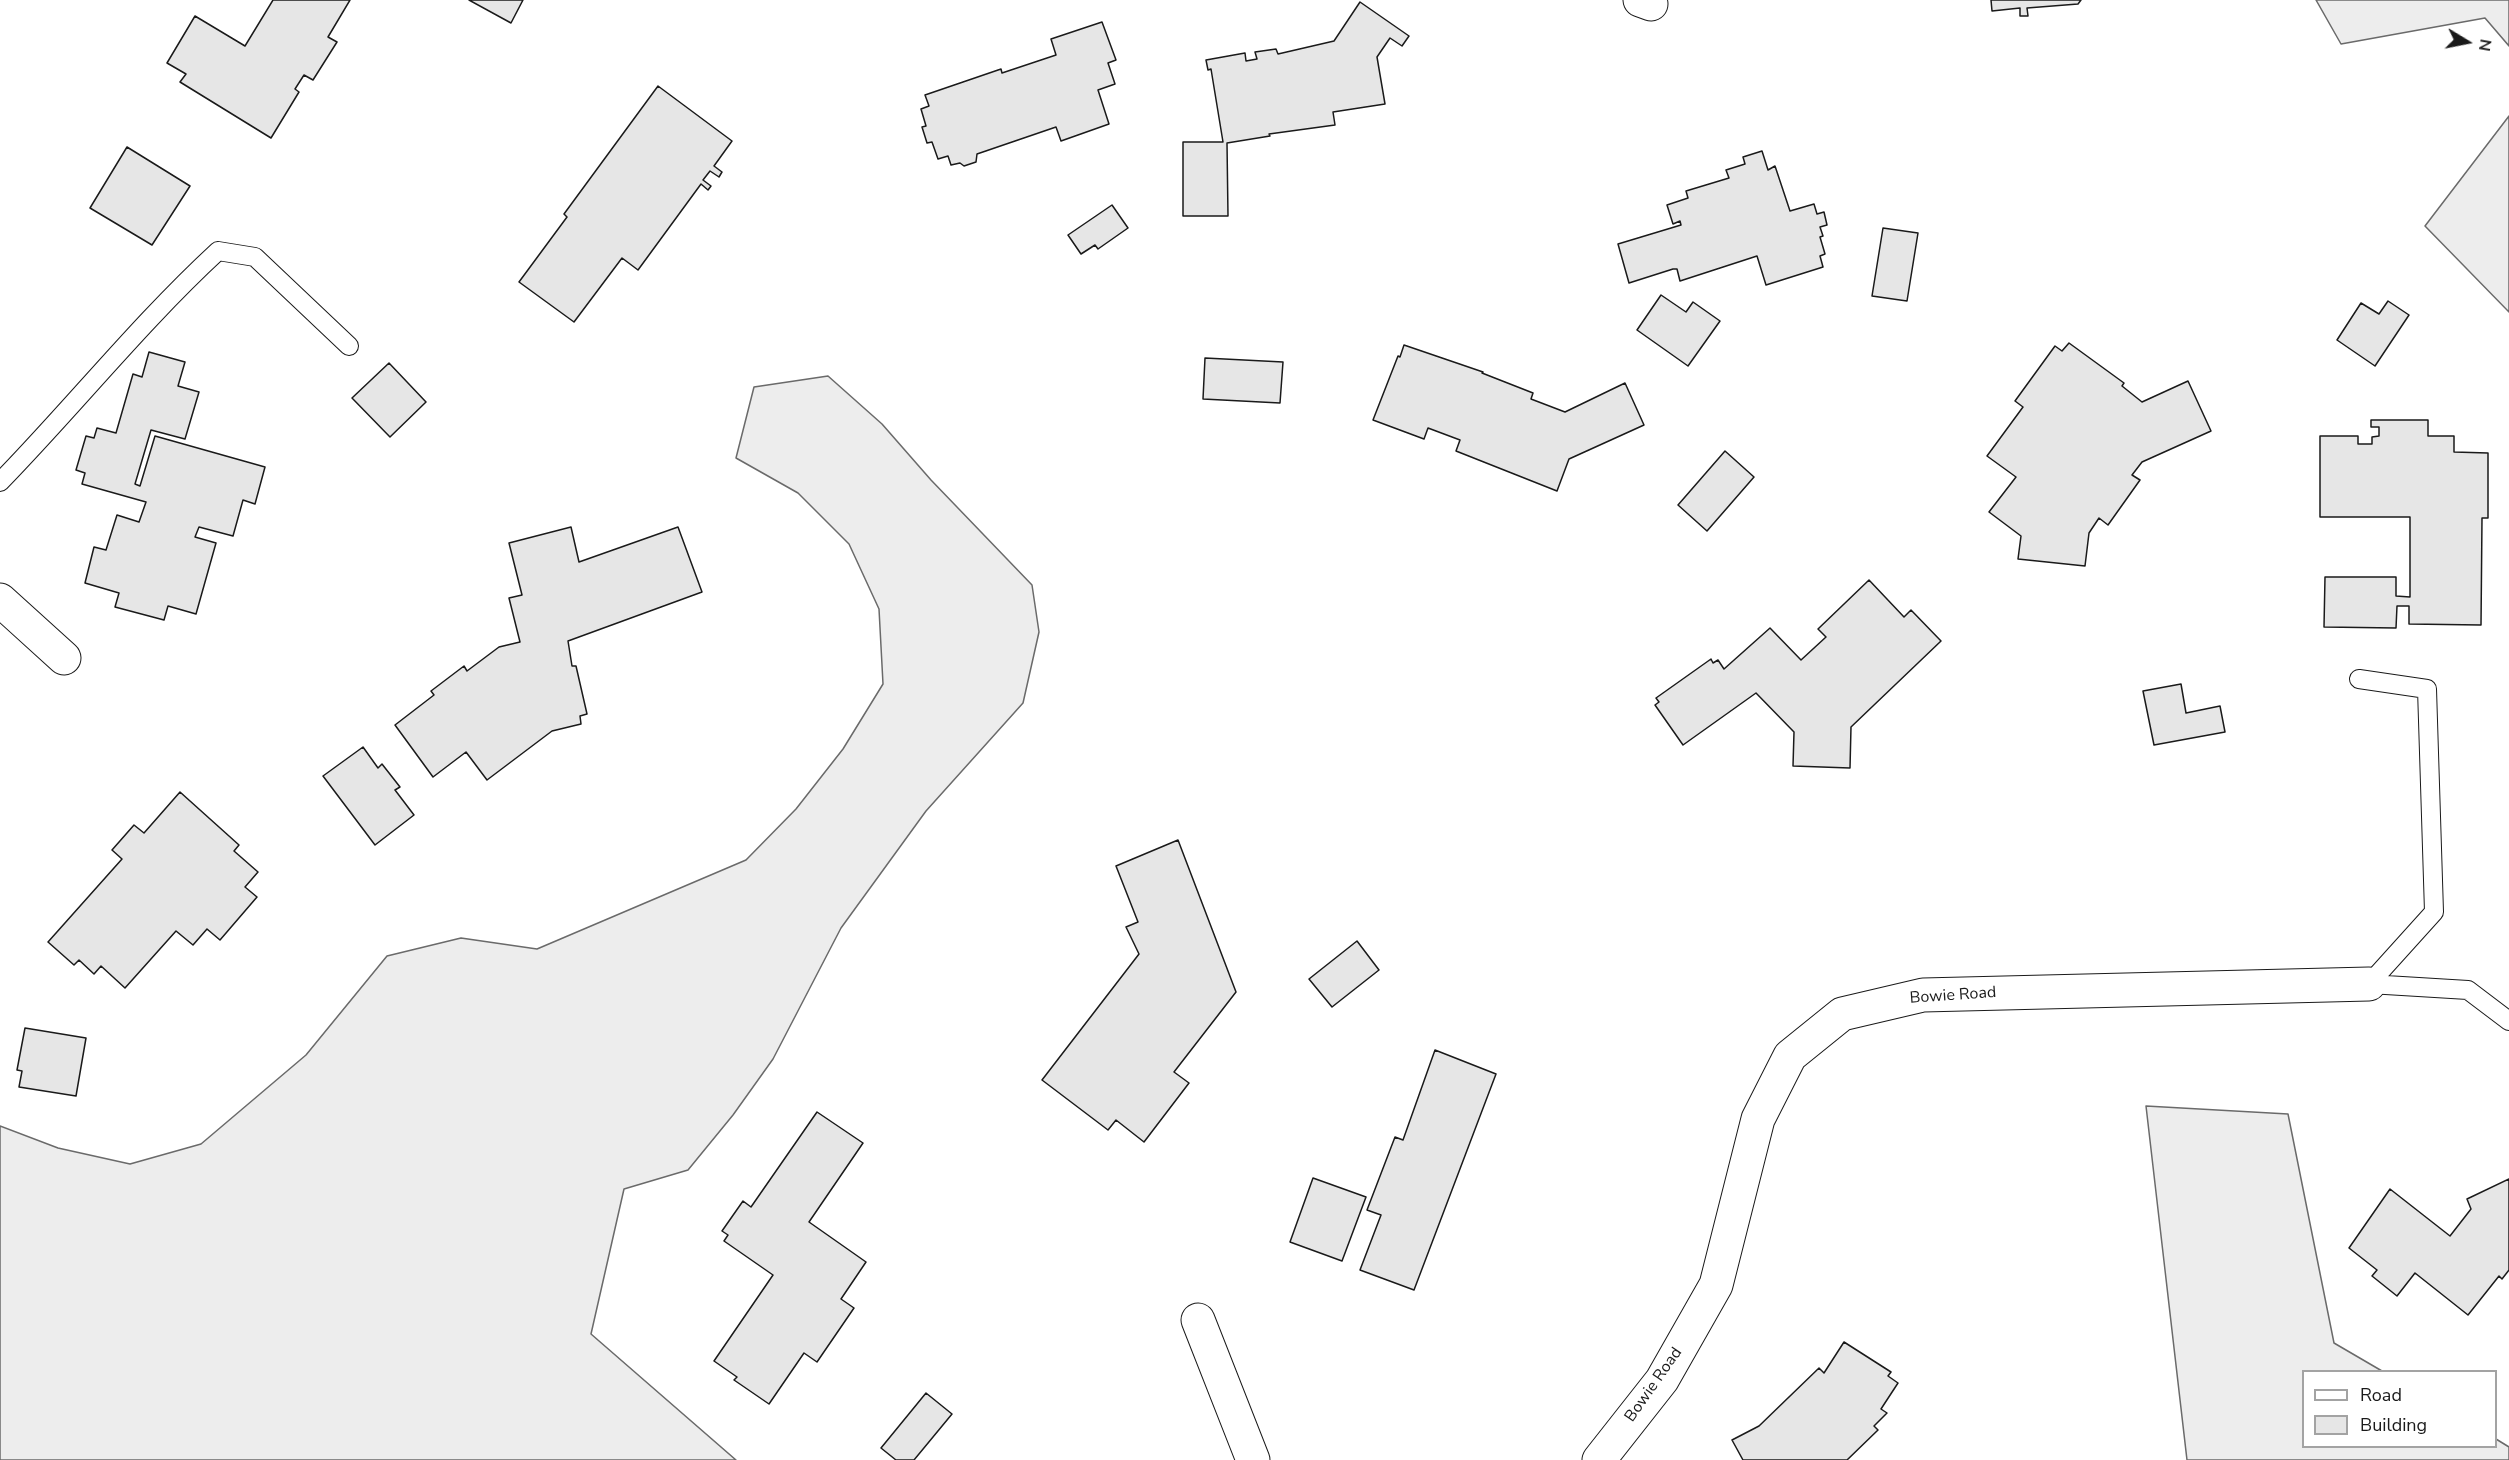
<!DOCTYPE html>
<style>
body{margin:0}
#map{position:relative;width:2509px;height:1460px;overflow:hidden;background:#fff;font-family:"Nunito Sans",sans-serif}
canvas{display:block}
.legend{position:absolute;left:2302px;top:1370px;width:195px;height:78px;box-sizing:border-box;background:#fff;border:2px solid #a3a3a3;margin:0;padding:8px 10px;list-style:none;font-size:18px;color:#1a1a1a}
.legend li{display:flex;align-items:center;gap:12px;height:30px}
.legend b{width:30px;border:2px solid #a3a3a3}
.north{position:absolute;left:2437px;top:12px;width:60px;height:60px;-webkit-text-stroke:4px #fff;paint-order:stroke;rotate:100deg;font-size:16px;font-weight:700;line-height:24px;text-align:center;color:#1a1a1a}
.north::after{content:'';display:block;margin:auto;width:21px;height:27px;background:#1a1a1a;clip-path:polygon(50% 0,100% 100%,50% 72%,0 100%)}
</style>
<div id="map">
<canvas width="2509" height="1460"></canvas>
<ul class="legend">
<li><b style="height:8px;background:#fff"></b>Road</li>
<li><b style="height:16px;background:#e6e6e6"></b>Building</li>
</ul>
<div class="north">N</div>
</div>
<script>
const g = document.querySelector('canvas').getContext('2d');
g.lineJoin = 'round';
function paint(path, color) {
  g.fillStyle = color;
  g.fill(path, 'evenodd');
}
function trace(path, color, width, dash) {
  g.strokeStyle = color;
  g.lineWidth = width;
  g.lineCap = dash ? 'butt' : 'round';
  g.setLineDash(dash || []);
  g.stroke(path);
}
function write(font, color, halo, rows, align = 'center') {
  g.font = font + ' "Nunito Sans",sans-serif';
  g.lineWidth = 4.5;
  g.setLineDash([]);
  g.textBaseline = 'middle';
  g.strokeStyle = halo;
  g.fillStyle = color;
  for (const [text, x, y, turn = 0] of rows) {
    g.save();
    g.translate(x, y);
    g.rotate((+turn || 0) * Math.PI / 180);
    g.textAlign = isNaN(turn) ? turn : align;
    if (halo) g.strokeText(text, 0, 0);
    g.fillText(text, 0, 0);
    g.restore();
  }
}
const built = new Path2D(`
 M 2316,0 L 2509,0 L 2509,46 L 2485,18 L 2341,44 Z
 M 2509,116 L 2509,312 L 2425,226 Z
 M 828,376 L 882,424 L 931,480 L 1032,585 L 1039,632 L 1023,703 L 926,811 L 841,928 L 773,1059 L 733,1115 L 688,1170 L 624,1189 L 591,1334 L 736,1460 L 0,1460 L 0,1126 L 58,1148 L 130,1164 L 201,1144 L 306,1055 L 387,956 L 461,938 L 537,949 L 746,860 L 796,809 L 843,749 L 883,684 L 879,609 L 849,544 L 798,493 L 736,458 L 754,387 Z
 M 2146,1106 L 2288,1114 L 2334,1343 L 2382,1371 L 2304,1372 L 2304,1446 L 2496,1446 L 2496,1439 L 2509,1447 L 2509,1460 L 2187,1460 Z`);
paint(built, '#ededed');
trace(built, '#6a6a6a', 1.5);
const building = new Path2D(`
 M 273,0 L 350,0 L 328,37 L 337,42 L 313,80 L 304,75 L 295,89 L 299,92 L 271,138 L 180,82 L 186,74 L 167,63 L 195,16 L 245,46 Z
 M 469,0 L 523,0 L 511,23 Z
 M 1991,0 L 2081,0 L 2078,4 L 2027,8 L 2028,16 L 2020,16 L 2020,8 L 1992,11 Z
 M 1360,2 L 1409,36 L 1402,46 L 1390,38 L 1377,57 L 1385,104 L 1333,112 L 1335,125 L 1269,134 L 1270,136 L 1227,143 L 1228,216 L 1183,216 L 1183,142 L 1223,142 L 1211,69 L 1208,70 L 1206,60 L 1245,53 L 1246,61 L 1257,59 L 1255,52 L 1276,49 L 1278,54 L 1334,41 Z
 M 1102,22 L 1116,60 L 1108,63 L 1115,84 L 1098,90 L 1109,124 L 1061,141 L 1056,127 L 977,154 L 976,162 L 964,166 L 960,163 L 951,165 L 948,156 L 938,159 L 932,142 L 927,143 L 922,127 L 926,126 L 921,109 L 929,106 L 925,95 L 1001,69 L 1002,73 L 1056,55 L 1051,39 Z
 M 658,86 L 732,141 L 714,166 L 722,172 L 719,177 L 710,171 L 703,180 L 711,186 L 708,190 L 701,184 L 638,270 L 622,258 L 574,322 L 519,282 L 567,217 L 564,214 Z
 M 127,147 L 190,186 L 152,245 L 90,208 Z
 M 1762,151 L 1768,170 L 1775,166 L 1790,211 L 1814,204 L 1817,214 L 1824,212 L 1827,225 L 1820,227 L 1823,236 L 1820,237 L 1825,254 L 1820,256 L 1823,267 L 1766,285 L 1757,256 L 1680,281 L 1677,269 L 1673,269 L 1629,283 L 1618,244 L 1681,225 L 1680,221 L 1673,224 L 1667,205 L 1688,198 L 1686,191 L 1729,178 L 1726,170 L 1745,164 L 1743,157 Z
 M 1112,205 L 1128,228 L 1098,249 L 1095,245 L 1081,254 L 1068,235 Z
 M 1883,228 L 1918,233 L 1907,301 L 1872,296 Z
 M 1661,295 L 1686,312 L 1693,302 L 1720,321 L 1688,366 L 1637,330 Z
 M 2388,301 L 2409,315 L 2375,366 L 2337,340 L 2361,303 L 2379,314 Z
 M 2069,343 L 2124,383 L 2122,386 L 2142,402 L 2188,381 L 2211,431 L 2142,462 L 2132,475 L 2140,480 L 2108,525 L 2099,518 L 2089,533 L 2085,566 L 2018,559 L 2021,536 L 1989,512 L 2016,477 L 1987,456 L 2023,407 L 2015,401 L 2055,346 L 2062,351 Z
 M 1404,345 L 1483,372 L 1482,373 L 1533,393 L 1531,399 L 1565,412 L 1625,383 L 1644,425 L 1569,459 L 1557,491 L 1456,451 L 1460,440 L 1428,428 L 1424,439 L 1373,420 L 1398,356 L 1400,357 Z
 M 149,352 L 185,362 L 178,386 L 199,392 L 185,439 L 151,430 L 135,484 L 140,486 L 155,436 L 265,467 L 255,504 L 243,500 L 233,536 L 199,527 L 195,537 L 216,543 L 196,614 L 168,606 L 164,620 L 115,607 L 119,593 L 85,583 L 94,547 L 106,550 L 117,515 L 139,522 L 146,502 L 82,484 L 85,473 L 76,470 L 86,436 L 94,438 L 97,428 L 116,433 L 133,374 L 142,377 Z
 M 1205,358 L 1283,362 L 1280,403 L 1203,399 Z
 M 389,363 L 426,402 L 390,437 L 352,398 Z
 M 2371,420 L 2428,420 L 2428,436 L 2454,436 L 2454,452 L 2488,453 L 2488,518 L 2482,518 L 2481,625 L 2409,624 L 2409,606 L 2397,606 L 2396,628 L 2324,627 L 2325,577 L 2396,577 L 2396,596 L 2410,597 L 2410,517 L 2320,517 L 2320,436 L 2358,436 L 2358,444 L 2372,444 L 2372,437 L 2379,436 L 2379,427 L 2371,427 Z
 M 1725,451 L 1754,477 L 1707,531 L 1678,505 Z
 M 571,527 L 579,562 L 678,527 L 702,592 L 568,641 L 572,666 L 576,666 L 587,714 L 580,716 L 581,724 L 552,731 L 487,780 L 466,752 L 433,777 L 395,725 L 434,695 L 431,691 L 464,666 L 467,671 L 499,647 L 520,642 L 509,598 L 522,595 L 509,543 Z
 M 1869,580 L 1904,617 L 1911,610 L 1941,641 L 1851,727 L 1850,768 L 1793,766 L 1794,732 L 1756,693 L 1683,745 L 1655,705 L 1659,702 L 1656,698 L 1711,659 L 1713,663 L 1718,660 L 1724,669 L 1770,628 L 1801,660 L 1826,637 L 1818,629 Z
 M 2181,684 L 2186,713 L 2220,706 L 2225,732 L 2154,745 L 2143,691 Z
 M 363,747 L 378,768 L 382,764 L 400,787 L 395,790 L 414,815 L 375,845 L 323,776 Z
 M 180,792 L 239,845 L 234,851 L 258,872 L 245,887 L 257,897 L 220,940 L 207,929 L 193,945 L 176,931 L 125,988 L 101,966 L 94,974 L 79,960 L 74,965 L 48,942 L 122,859 L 112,850 L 134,825 L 144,833 Z
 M 1178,840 L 1236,992 L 1174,1072 L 1189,1083 L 1144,1142 L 1116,1120 L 1108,1130 L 1042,1080 L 1139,954 L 1126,927 L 1138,922 L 1116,866 Z
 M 1357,941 L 1379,970 L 1332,1007 L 1309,979 Z
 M 25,1028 L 86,1038 L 76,1096 L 19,1087 L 22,1071 L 17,1070 Z
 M 1435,1050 L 1496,1074 L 1414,1290 L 1360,1270 L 1381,1215 L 1367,1210 L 1395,1137 L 1403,1140 Z
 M 817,1112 L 863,1143 L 809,1222 L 866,1262 L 841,1299 L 854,1308 L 817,1362 L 804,1353 L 769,1404 L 734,1380 L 737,1377 L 714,1361 L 773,1275 L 724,1241 L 728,1235 L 722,1231 L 743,1201 L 751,1207 Z
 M 1313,1178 L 1366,1197 L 1342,1261 L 1290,1242 Z
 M 2509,1179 L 2509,1270 L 2502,1279 L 2499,1276 L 2468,1315 L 2415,1273 L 2397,1296 L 2372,1276 L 2377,1270 L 2349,1248 L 2390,1189 L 2450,1236 L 2471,1209 L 2467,1199 Z
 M 1844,1342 L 1891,1372 L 1888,1376 L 1898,1383 L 1881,1409 L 1887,1413 L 1874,1426 L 1878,1430 L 1847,1460 L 1743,1460 L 1732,1440 L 1759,1426 L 1819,1368 L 1824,1373 Z
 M 926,1393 L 952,1414 L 914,1460 L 896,1460 L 881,1448 Z`);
paint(building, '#e6e6e6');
trace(building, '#1a1a1a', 1.5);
const service = new Path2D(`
 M 0,482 C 74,406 140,323 218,251 L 255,257 L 349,346
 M 2359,679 L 2427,689 L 2434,912 L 2369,984
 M 2369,984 L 2468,990 L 2509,1021`);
const minor = new Path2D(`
 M 1640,0 L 1651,4
 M 0,600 L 64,658
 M 1198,1320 L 1253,1460
 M 1599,1460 L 1662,1380 L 1716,1285 L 1758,1119 L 1790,1056 L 1842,1014 L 1923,995 L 2369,984`);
trace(service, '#1a1a1a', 20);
trace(minor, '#1a1a1a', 35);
trace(service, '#fff', 18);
trace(minor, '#fff', 33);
write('16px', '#1a1a1a', '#fff', [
 ["Bowie Road",1953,996,-4],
 ["Bowie Road",1654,1385,-55]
]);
</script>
